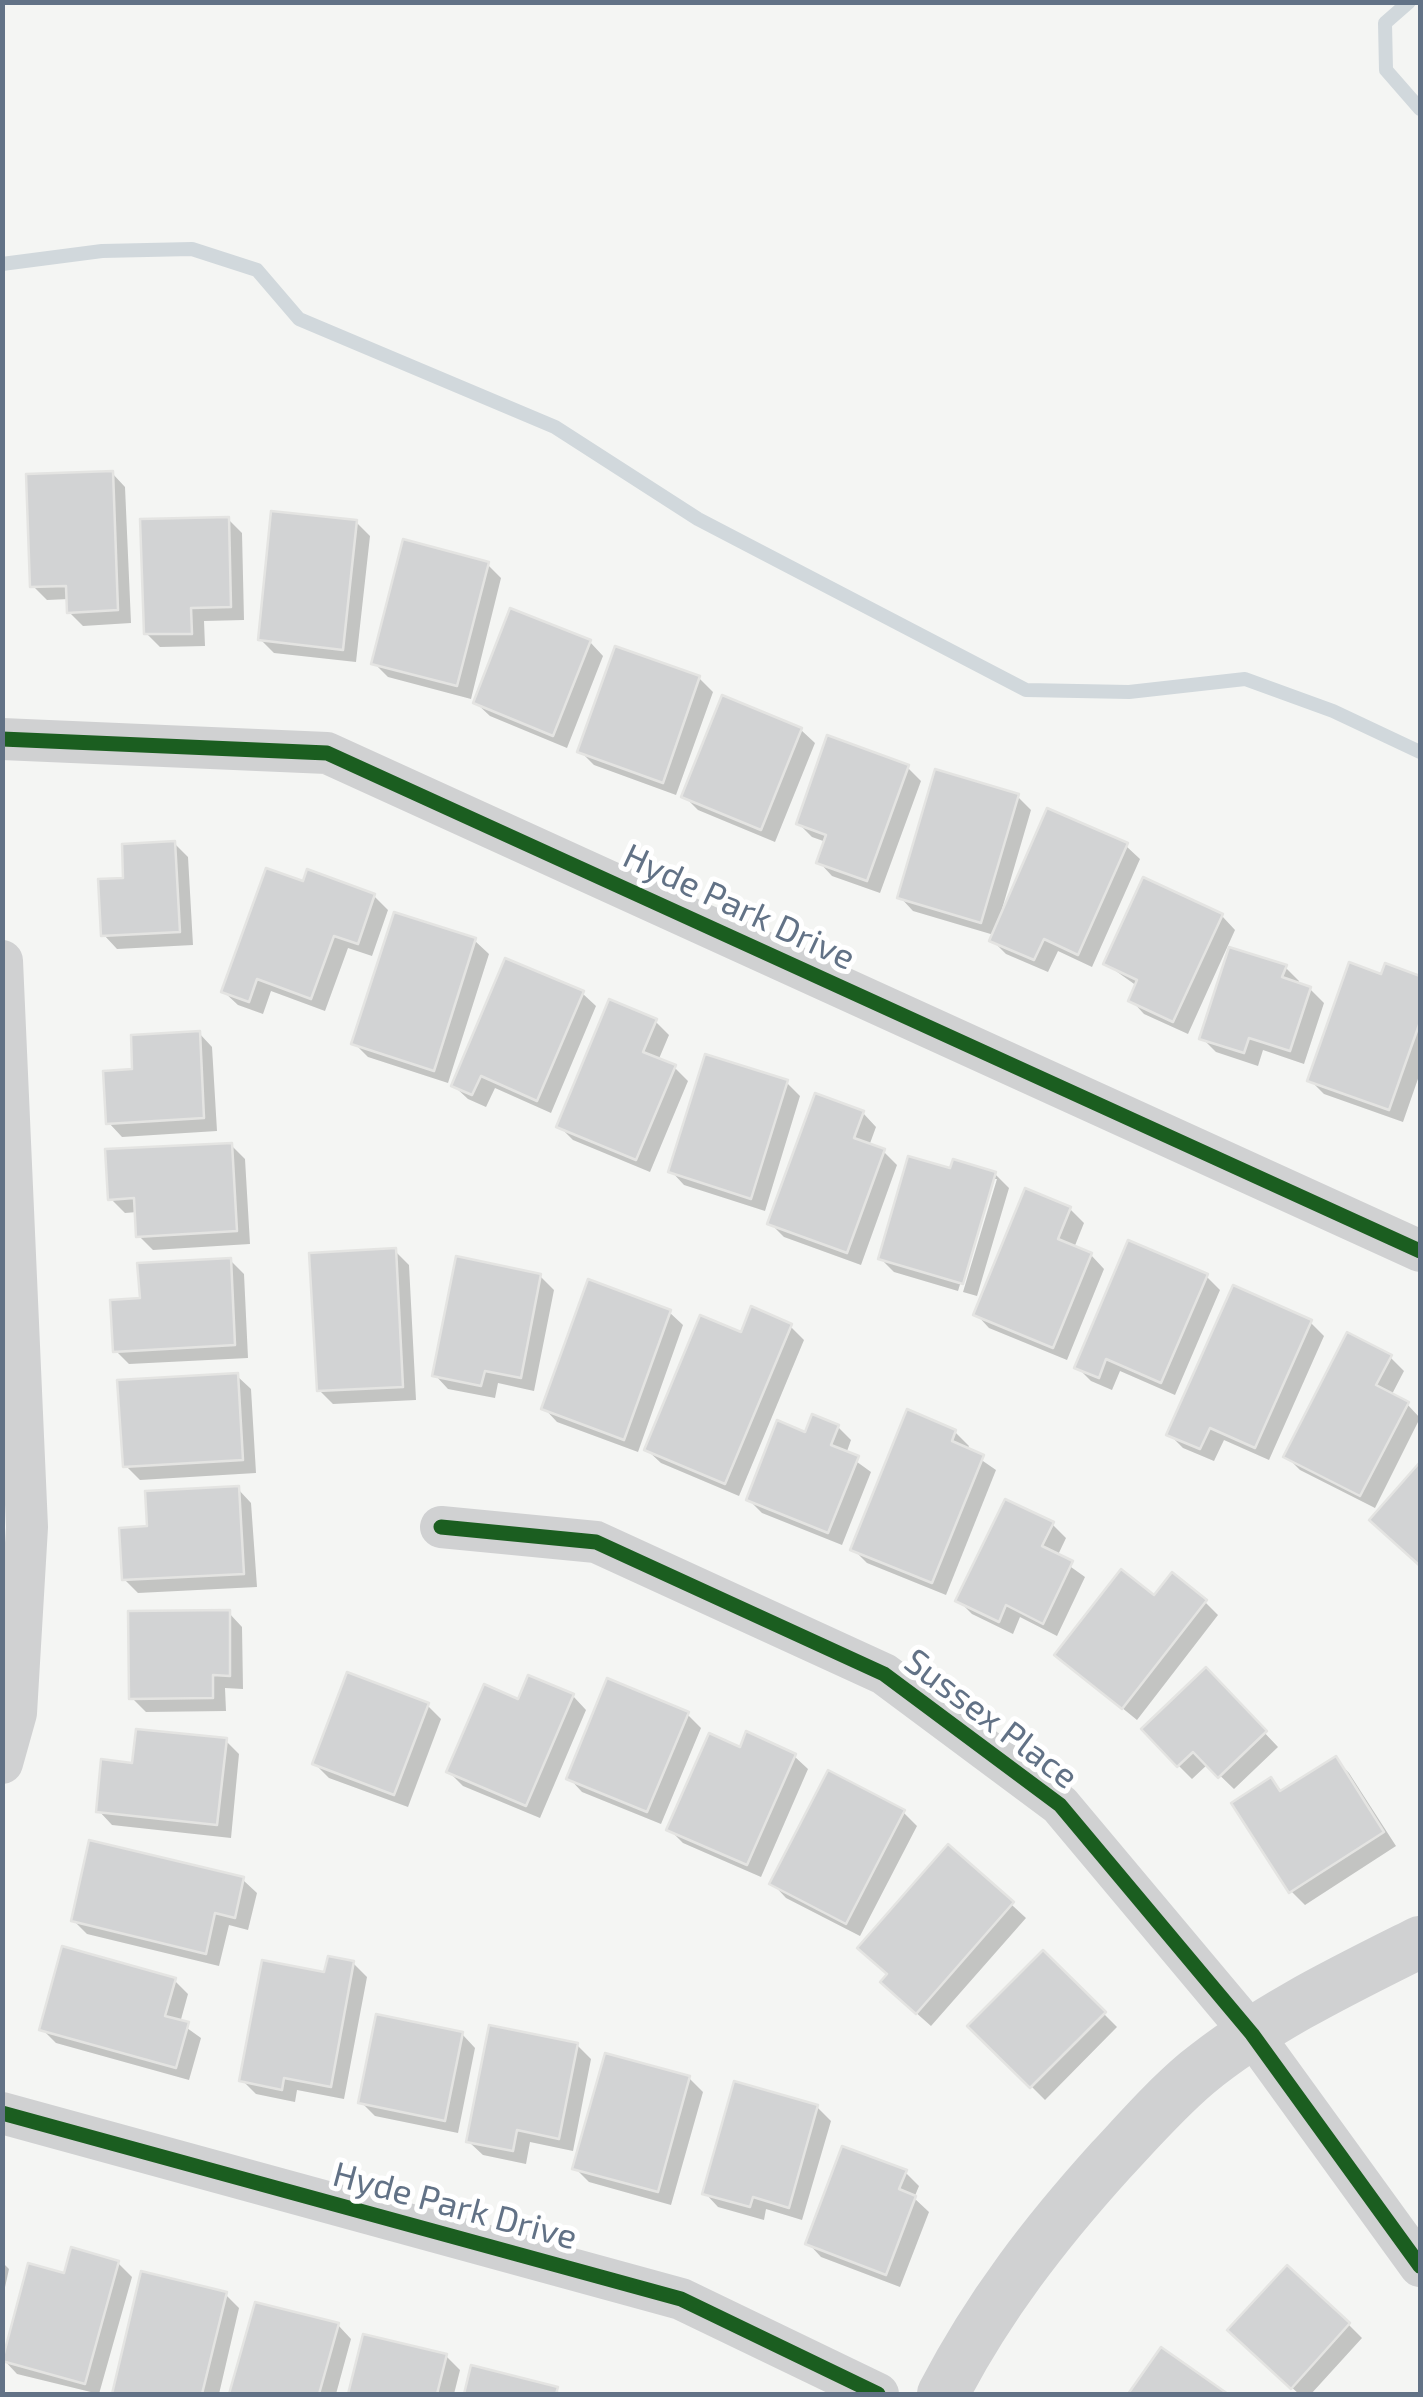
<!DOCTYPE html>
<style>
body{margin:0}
#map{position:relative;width:1423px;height:2397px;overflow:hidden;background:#f4f5f3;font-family:"Exo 2",sans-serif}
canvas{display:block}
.frame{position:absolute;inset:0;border:5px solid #627286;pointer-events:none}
</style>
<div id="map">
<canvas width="1423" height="2397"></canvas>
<div class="frame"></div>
</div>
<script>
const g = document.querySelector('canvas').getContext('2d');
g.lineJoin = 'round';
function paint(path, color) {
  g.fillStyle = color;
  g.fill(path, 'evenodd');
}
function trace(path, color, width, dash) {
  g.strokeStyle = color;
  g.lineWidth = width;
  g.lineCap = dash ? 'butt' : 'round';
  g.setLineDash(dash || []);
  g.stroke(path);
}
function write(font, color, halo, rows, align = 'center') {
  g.font = font + ' "Exo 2",sans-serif';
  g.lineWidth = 10;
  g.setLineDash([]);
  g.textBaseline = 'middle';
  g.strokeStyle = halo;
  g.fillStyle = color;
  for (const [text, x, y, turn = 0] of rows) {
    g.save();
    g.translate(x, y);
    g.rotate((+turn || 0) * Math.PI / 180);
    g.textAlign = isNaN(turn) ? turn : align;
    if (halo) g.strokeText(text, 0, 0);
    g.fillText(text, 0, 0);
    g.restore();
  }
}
paint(new Path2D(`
 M 112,473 L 125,487 L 131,623 L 83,626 L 69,612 L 69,599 L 47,600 L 33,586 Z
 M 228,519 L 242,533 L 244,620 L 204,621 L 205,646 L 160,647 L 146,633 Z
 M 356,522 L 370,536 L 356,662 L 274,653 L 260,639 Z
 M 487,564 L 501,578 L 471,699 L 388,677 L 374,663 Z
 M 590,642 L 603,656 L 567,748 L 490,716 L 476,703 Z
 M 699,678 L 713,692 L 676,795 L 594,765 L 580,751 Z
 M 801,730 L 815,743 L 775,842 L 698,810 L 684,796 Z
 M 907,767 L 921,781 L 880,893 L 832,876 L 819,862 L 826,842 L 812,837 L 798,823 Z
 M 1017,796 L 1031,810 L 1002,909 L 1126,846 L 1140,859 L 1092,967 L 1058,951 L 1048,972 L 1006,954 L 992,940 L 994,935 L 913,911 L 900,897 Z
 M 174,843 L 188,857 L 193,945 L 117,949 L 104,935 L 126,881 Z
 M 304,884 L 374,896 L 388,910 L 372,956 L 348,948 L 325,1011 L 271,991 L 263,1014 L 238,1005 L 224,992 Z
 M 1222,916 L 1235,930 L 1188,1034 L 1144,1014 L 1131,1000 L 1137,986 L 1106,964 Z
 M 475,941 L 489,954 L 448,1083 L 368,1057 L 354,1043 Z
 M 1386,966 L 1420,979 L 1420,1073 L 1403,1122 L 1324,1094 L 1310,1080 Z
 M 1285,967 L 1299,981 L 1298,985 L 1310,989 L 1324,1003 L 1304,1064 L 1263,1050 L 1258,1066 L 1216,1052 L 1202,1038 Z
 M 582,993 L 596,1006 L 551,1113 L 495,1088 L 486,1107 L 468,1099 L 454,1086 Z
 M 655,1021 L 669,1035 L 658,1061 L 674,1067 L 688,1081 L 650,1172 L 573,1140 L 559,1126 Z
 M 199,1033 L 212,1047 L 217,1131 L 122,1137 L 109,1123 L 135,1071 Z
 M 786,1082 L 800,1096 L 765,1211 L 684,1185 L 671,1171 Z
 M 863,1113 L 876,1127 L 869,1146 L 883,1151 L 897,1165 L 861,1265 L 784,1237 L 770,1223 Z
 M 231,1145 L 245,1159 L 250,1244 L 153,1250 L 139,1236 L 137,1212 L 125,1213 L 111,1199 Z
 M 952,1172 L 995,1174 L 1009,1188 L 977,1296 L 963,1292 L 997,1179 L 992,1179 L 958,1291 L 894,1272 L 880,1258 Z
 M 1070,1209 L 1084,1223 L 1074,1248 L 1091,1255 L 1104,1269 L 1067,1360 L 989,1328 L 976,1314 Z
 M 395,1251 L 409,1265 L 416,1400 L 333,1404 L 319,1390 Z
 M 230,1260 L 244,1274 L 248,1358 L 129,1364 L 116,1351 Z
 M 540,1276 L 554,1290 L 534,1391 L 498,1383 L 495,1398 L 448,1389 L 435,1375 Z
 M 1206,1276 L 1220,1290 L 1175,1395 L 1120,1371 L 1112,1390 L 1091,1381 L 1077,1367 Z
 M 669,1312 L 683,1325 L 638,1452 L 557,1422 L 544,1408 Z
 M 1310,1322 L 1324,1336 L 1269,1460 L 1224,1440 L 1214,1461 L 1183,1448 L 1169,1434 Z
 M 790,1326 L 804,1340 L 739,1496 L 661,1463 L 647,1450 L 742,1336 Z
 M 1390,1357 L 1404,1371 L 1391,1396 L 1407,1404 L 1420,1418 L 1375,1508 L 1300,1470 L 1286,1456 Z
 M 237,1376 L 251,1389 L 256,1473 L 140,1480 L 126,1466 Z
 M 838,1427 L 851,1440 L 846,1454 L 871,1472 L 842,1545 L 762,1513 L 749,1500 L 806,1435 Z
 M 955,1432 L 969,1446 L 967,1450 L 996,1470 L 946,1595 L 867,1563 L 853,1549 Z
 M 238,1489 L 251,1503 L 257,1587 L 138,1593 L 124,1579 L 149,1529 Z
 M 1052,1524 L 1066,1538 L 1057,1557 L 1085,1577 L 1057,1636 L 1020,1617 L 1013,1634 L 972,1614 L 958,1600 Z
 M 1154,1599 L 1205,1602 L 1218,1615 L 1137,1720 L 1057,1655 Z
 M 229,1613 L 242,1627 L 243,1689 L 225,1688 L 226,1711 L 146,1712 L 132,1698 Z
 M 1206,1671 L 1278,1747 L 1234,1789 L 1208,1764 L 1192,1779 L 1178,1765 Z
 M 573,1696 L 586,1710 L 540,1818 L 463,1786 L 449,1772 Z
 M 427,1705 L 441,1719 L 408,1807 L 329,1778 L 315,1764 Z
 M 687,1714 L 701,1728 L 661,1824 L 582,1792 L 569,1778 Z
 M 225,1740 L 239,1754 L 231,1838 L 112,1825 L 99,1811 L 134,1765 Z
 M 794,1756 L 808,1769 L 761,1877 L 683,1843 L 669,1829 Z
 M 1336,1759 L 1349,1773 L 1396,1846 L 1305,1905 L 1291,1891 L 1271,1780 L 1283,1792 Z
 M 903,1812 L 917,1826 L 860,1936 L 786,1898 L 773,1884 Z
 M 949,1847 L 1026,1918 L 931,2026 L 897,1996 Z
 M 243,1880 L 257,1893 L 248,1930 L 229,1925 L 219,1966 L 87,1934 L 73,1920 Z
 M 1043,1953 L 1117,2027 L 1045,2100 L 971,2026 Z
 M 353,1963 L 367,1977 L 344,2099 L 297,2090 L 295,2102 L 256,2094 L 242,2080 L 326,1975 Z
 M 174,1980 L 188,1994 L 180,2023 L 201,2038 L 189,2080 L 56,2043 L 42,2029 Z
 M 462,2034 L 475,2048 L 458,2133 L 375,2116 L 361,2102 Z
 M 577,2045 L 591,2059 L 573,2151 L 530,2142 L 526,2164 L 483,2155 L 469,2142 Z
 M 689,2078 L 703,2092 L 671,2205 L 589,2182 L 575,2168 Z
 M 817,2107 L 831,2121 L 802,2220 L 766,2209 L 764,2220 L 718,2207 L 705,2193 Z
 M 905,2172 L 919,2186 L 914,2198 L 929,2212 L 900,2287 L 821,2257 L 808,2243 Z
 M 2,2262 L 9,2269 L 2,2301 Z
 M 118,2263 L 132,2277 L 99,2394 L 17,2374 L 4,2360 L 66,2276 Z
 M 143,2274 L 225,2294 L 239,2308 L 219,2394 L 115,2394 Z
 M 256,2305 L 338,2325 L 351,2339 L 336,2394 L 232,2394 Z
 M 1348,2324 L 1362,2338 L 1311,2394 L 1299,2394 L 1244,2344 Z
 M 365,2337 L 446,2356 L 460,2370 L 454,2394 L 351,2394 Z
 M 473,2368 L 556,2390 L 561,2394 L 466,2394 Z`), '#0003');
trace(new Path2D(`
 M 1409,2 L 1385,23 L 1386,70 L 1420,109
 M 2,264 L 102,251 L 192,249 L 257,270 L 299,319 L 555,427 L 698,519 L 1026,690 L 1129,692 L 1245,679 L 1333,711 L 1420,752`), '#d1d8dc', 14);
const building = new Path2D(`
 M 113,471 L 118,610 L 67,613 L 66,586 L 30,587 L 26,474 Z
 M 271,511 L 357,520 L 343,650 L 258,640 Z
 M 229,517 L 231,607 L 191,608 L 192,634 L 144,634 L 140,519 Z
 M 403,539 L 489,562 L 457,686 L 371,664 Z
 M 510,608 L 591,640 L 553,736 L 473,703 Z
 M 615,646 L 700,676 L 663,783 L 577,752 Z
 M 722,695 L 802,728 L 761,830 L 681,797 Z
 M 827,735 L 909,765 L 867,881 L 816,863 L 826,835 L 796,824 Z
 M 935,769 L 1019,794 L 981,923 L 897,898 Z
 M 1047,808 L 1128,843 L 1078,955 L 1044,939 L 1034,960 L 989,941 Z
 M 175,841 L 180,932 L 101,936 L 98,879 L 123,878 L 122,844 Z
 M 266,868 L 303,881 L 307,869 L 375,894 L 358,944 L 334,936 L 311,999 L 257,979 L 249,1002 L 221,992 Z
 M 1143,877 L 1223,914 L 1173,1022 L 1128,1001 L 1137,980 L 1103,964 Z
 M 394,912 L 476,938 L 434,1071 L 351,1044 Z
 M 1229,947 L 1287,965 L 1282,977 L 1311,987 L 1290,1051 L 1249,1038 L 1244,1053 L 1199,1039 Z
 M 505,958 L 584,991 L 537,1101 L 481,1076 L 472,1095 L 451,1086 Z
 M 1349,962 L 1381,974 L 1385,963 L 1420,976 L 1420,1022 L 1389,1110 L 1307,1081 Z
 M 609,999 L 657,1019 L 643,1052 L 676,1065 L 636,1160 L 556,1127 Z
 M 200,1031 L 204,1118 L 106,1124 L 103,1071 L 132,1069 L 131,1035 Z
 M 705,1054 L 788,1080 L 751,1199 L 668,1172 Z
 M 815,1093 L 864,1111 L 854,1138 L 885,1149 L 847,1253 L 767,1224 Z
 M 232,1143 L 237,1231 L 136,1237 L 134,1198 L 108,1200 L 105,1149 Z
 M 908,1156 L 950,1168 L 953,1159 L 996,1172 L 963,1284 L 878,1259 Z
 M 1025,1188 L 1071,1207 L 1058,1239 L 1092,1253 L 1053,1348 L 973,1315 Z
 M 1128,1240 L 1208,1274 L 1161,1383 L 1106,1359 L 1099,1378 L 1074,1368 Z
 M 396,1248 L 403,1387 L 317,1391 L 309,1253 Z
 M 456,1256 L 541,1274 L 521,1378 L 485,1371 L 481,1386 L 432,1376 Z
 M 231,1258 L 235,1345 L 113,1352 L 110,1300 L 140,1298 L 137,1263 Z
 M 588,1279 L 671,1310 L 624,1440 L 541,1409 Z
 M 1233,1285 L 1312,1320 L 1255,1448 L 1210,1428 L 1200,1449 L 1166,1435 Z
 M 751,1306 L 792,1324 L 725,1484 L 644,1450 L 700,1315 L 741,1332 Z
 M 1347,1332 L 1392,1355 L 1376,1385 L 1409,1402 L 1360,1496 L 1283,1457 Z
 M 238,1373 L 243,1460 L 123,1467 L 117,1380 Z
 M 907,1409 L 956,1430 L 952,1441 L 984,1455 L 932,1583 L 850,1550 Z
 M 812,1414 L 839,1425 L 831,1445 L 859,1456 L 828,1533 L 746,1500 L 777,1420 L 805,1432 Z
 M 1420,1462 L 1420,1566 L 1369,1520 Z
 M 239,1486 L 244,1574 L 122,1580 L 119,1528 L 147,1526 L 145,1491 Z
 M 1005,1499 L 1054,1522 L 1042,1546 L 1073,1561 L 1043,1624 L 1006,1605 L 999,1622 L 955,1601 Z
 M 1121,1569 L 1154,1595 L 1172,1572 L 1207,1600 L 1122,1709 L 1054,1655 Z
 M 230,1610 L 230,1676 L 213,1675 L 213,1698 L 129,1699 L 128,1611 Z
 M 1206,1667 L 1267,1731 L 1218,1778 L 1193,1752 L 1177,1767 L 1141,1729 Z
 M 347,1672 L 429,1703 L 394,1795 L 312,1764 Z
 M 528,1675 L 574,1694 L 526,1806 L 446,1772 L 484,1684 L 518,1699 Z
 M 607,1678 L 689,1712 L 647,1812 L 566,1779 Z
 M 136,1729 L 227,1738 L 217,1825 L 96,1812 L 101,1759 L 132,1763 Z
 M 746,1731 L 796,1754 L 747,1865 L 666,1830 L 709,1733 L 740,1747 Z
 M 1336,1756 L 1384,1832 L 1289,1893 L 1231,1803 L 1271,1777 L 1280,1791 Z
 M 828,1770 L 905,1810 L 846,1924 L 769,1884 Z
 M 89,1840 L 244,1877 L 235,1918 L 215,1913 L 206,1954 L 71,1921 Z
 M 948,1844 L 1014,1902 L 916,2014 L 880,1982 L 887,1974 L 857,1948 Z
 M 62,1946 L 176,1978 L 165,2016 L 189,2022 L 176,2068 L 39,2030 Z
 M 1043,1950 L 1106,2012 L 1030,2088 L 967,2026 Z
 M 328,1956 L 354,1961 L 331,2087 L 284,2078 L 282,2090 L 239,2081 L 262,1960 L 324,1972 Z
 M 376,2014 L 463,2032 L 445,2121 L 358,2103 Z
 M 489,2025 L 578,2043 L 559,2139 L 517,2130 L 513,2151 L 466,2142 Z
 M 605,2053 L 690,2076 L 658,2192 L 572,2169 Z
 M 734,2081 L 818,2105 L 789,2208 L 753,2197 L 750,2207 L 702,2194 Z
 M 842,2146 L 907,2170 L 899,2189 L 916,2196 L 886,2275 L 805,2244 Z
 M 71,2247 L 119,2261 L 85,2384 L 2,2361 L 28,2263 L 64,2273 Z
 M 1287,2265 L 1350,2323 L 1291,2389 L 1227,2330 Z
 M 141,2271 L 227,2292 L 202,2394 L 112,2394 Z
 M 255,2302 L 339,2323 L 319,2394 L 229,2394 Z
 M 363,2334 L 447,2354 L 437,2394 L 348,2394 Z
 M 1161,2347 L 1228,2394 L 1128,2394 Z
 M 471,2365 L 558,2387 L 556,2394 L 464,2394 Z`);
paint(building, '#d2d3d4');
trace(building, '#e4e4e2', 2.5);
trace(new Path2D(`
 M 2,739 L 327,753 L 1420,1251
 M 2,961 L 27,1527 L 16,1713 L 2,1763
 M 441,1527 L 596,1542 L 884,1674 L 1060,1805 L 1252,2034 L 1420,2266
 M 2,2113 L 681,2299 L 878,2394`), '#d0d1d2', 42);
trace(new Path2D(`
 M 943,2394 C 988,2307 1045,2233 1111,2160 C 1139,2130 1166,2099 1197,2073 C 1263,2019 1344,1980 1420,1942`), '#d0d1d2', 52);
trace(new Path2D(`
 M 2,739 L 327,753 L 1420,1251
 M 441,1527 L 596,1542 L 884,1674 L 1060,1805 L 1252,2034 L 1420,2266
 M 2,2113 L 681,2299 L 878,2394`), '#1b5e20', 15);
write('35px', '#627286', '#fff', [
 ["Hyde Park Drive",739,907,25],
 ["Sussex Place",991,1719,37],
 ["Hyde Park Drive",455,2206,15]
]);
</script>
